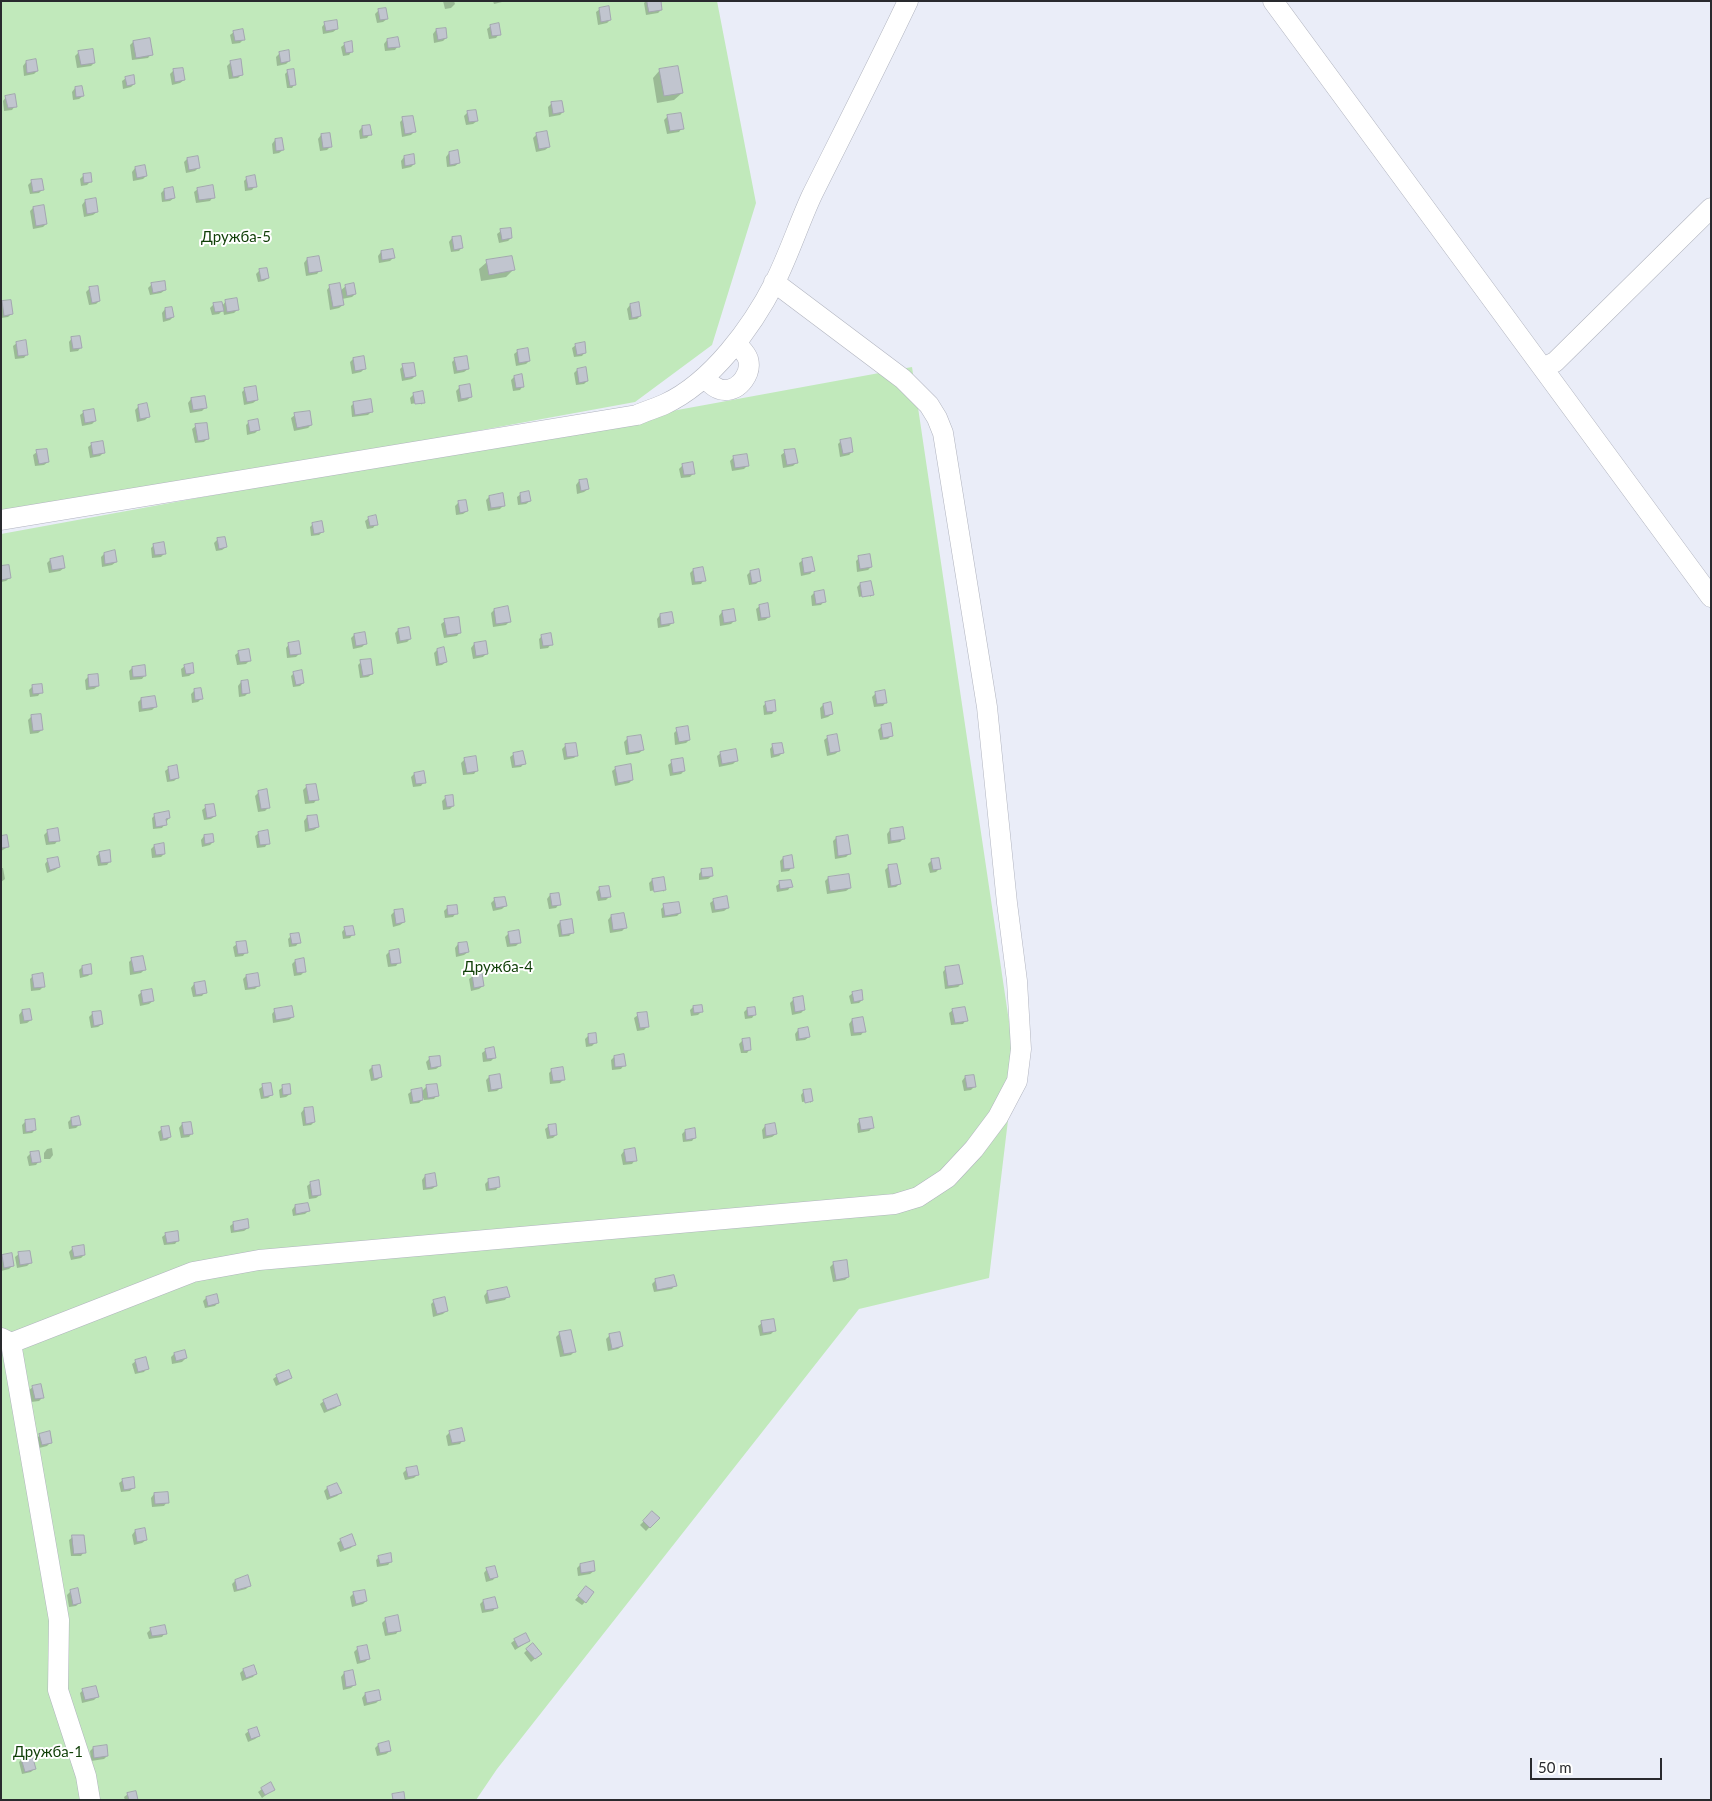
<!DOCTYPE html>
<meta charset="utf-8">
<style>
body{margin:0}
#map{position:relative;width:1712px;height:1801px;overflow:hidden;background:#eaedf8;font-family:Lato,sans-serif}
canvas{display:block}
.frame{position:absolute;inset:0;border:2px solid #292a2e;pointer-events:none}
.scale{position:absolute;left:1530px;top:1758px;width:132px;height:22px;box-sizing:border-box;border:2px solid #292a2e;border-top:0;padding-left:6px;font-size:15px;line-height:18px;white-space:nowrap;color:#292a2e;-webkit-text-stroke:4px #fff;paint-order:stroke}
</style>
<div id="map">
<canvas width="1712" height="1801"></canvas>
<div class="frame"></div>
<div class="scale">50 m</div>
</div>
<script>
const g = document.querySelector('canvas').getContext('2d');
g.lineJoin = 'round';
function paint(path, color) {
  g.fillStyle = color;
  g.fill(path, 'evenodd');
}
function trace(path, color, width, dash) {
  g.strokeStyle = color;
  g.lineWidth = width;
  g.lineCap = dash ? 'butt' : 'round';
  g.setLineDash(dash || []);
  g.stroke(path);
}
function write(font, color, halo, rows, align = 'center') {
  g.font = font + ' Lato,sans-serif';
  g.lineWidth = 4;
  g.setLineDash([]);
  g.textBaseline = 'middle';
  g.strokeStyle = halo;
  g.fillStyle = color;
  for (const [text, x, y, turn = 0] of rows) {
    g.save();
    g.translate(x, y);
    g.rotate((+turn || 0) * Math.PI / 180);
    g.textAlign = isNaN(turn) ? turn : align;
    if (halo) g.strokeText(text, 0, 0);
    g.fillText(text, 0, 0);
    g.restore();
  }
}
paint(new Path2D(`
 M 1,1 L 717,1 L 756,203 L 712,345 L 635,402 L 1,518 Z
 M 912,367 L 1015,1062 L 989,1278 L 859,1309 L 497,1769 L 476,1800 L 1,1800 L 1,534 Z`), '#c1e9bb');
paint(new Path2D(`
 M 443,1 L 454,1 L 455,4 L 451,8 L 445,9 Z
 M 493,1 L 506,1 L 494,4 Z
 M 646,1 L 659,1 L 661,10 L 658,13 L 646,15 L 644,3 Z
 M 600,9 L 610,20 L 607,23 L 598,25 L 596,12 Z
 M 379,10 L 387,19 L 383,22 L 377,23 L 375,14 Z
 M 325,23 L 337,29 L 333,32 L 323,34 L 322,27 Z
 M 491,26 L 499,34 L 496,38 L 489,39 L 487,29 Z
 M 436,30 L 446,38 L 443,41 L 434,43 L 433,34 Z
 M 234,32 L 244,39 L 240,43 L 232,44 L 230,35 Z
 M 387,40 L 398,46 L 395,50 L 385,51 L 384,44 Z
 M 133,42 L 151,54 L 148,58 L 132,60 L 130,45 Z
 M 345,44 L 352,51 L 349,55 L 343,56 L 341,47 Z
 M 79,52 L 94,63 L 91,66 L 77,68 L 75,56 Z
 M 280,53 L 289,61 L 286,64 L 277,66 L 276,57 Z
 M 26,62 L 37,71 L 34,74 L 24,76 L 23,66 Z
 M 231,62 L 242,74 L 238,78 L 229,79 L 227,66 Z
 M 174,70 L 184,80 L 180,83 L 172,85 L 170,74 Z
 M 660,70 L 682,93 L 674,100 L 657,103 L 653,78 Z
 M 288,71 L 295,84 L 292,88 L 287,88 L 285,74 Z
 M 126,78 L 134,84 L 131,87 L 123,89 L 122,81 Z
 M 75,88 L 83,96 L 79,99 L 73,100 L 72,92 Z
 M 6,97 L 15,106 L 12,110 L 4,111 L 3,101 Z
 M 551,104 L 563,112 L 560,115 L 549,117 L 548,107 Z
 M 468,112 L 477,121 L 473,124 L 466,125 L 464,116 Z
 M 668,116 L 682,128 L 679,132 L 667,134 L 664,120 Z
 M 403,119 L 414,132 L 411,135 L 402,137 L 400,122 Z
 M 362,127 L 370,134 L 367,138 L 360,139 L 359,131 Z
 M 329,134 L 331,146 L 327,150 L 320,151 L 318,139 L 321,135 Z
 M 537,134 L 549,147 L 545,150 L 536,152 L 533,138 Z
 M 275,140 L 283,150 L 279,153 L 273,154 L 272,144 Z
 M 449,153 L 459,163 L 455,166 L 447,167 L 446,157 Z
 M 404,157 L 414,164 L 411,167 L 402,169 L 401,161 Z
 M 187,159 L 198,168 L 195,171 L 186,173 L 184,162 Z
 M 135,168 L 146,176 L 143,179 L 133,181 L 132,172 Z
 M 84,175 L 91,181 L 87,185 L 81,186 L 80,179 Z
 M 247,178 L 255,186 L 252,190 L 245,191 L 244,181 Z
 M 31,182 L 43,189 L 39,193 L 30,194 L 28,185 Z
 M 198,189 L 213,197 L 210,201 L 196,203 L 194,192 Z
 M 164,190 L 174,198 L 170,201 L 162,202 L 161,193 Z
 M 85,201 L 97,212 L 93,215 L 84,217 L 82,205 Z
 M 33,208 L 46,224 L 43,227 L 33,229 L 30,211 Z
 M 501,231 L 511,238 L 508,241 L 499,243 L 497,234 Z
 M 452,238 L 462,247 L 459,251 L 451,252 L 449,242 Z
 M 381,252 L 393,258 L 390,261 L 379,263 L 378,256 Z
 M 307,259 L 320,270 L 317,274 L 306,276 L 304,263 Z
 M 487,262 L 513,270 L 506,277 L 481,281 L 479,269 Z
 M 260,270 L 268,278 L 264,281 L 258,282 L 256,274 Z
 M 152,284 L 165,290 L 161,293 L 150,295 L 148,288 Z
 M 330,286 L 340,291 L 346,286 L 355,294 L 352,297 L 342,299 L 343,305 L 339,308 L 330,310 L 327,290 Z
 M 90,288 L 99,301 L 96,304 L 89,305 L 86,292 Z
 M 226,301 L 237,310 L 234,313 L 224,315 L 223,310 L 219,314 L 212,315 L 210,308 L 214,304 L 222,306 Z
 M 3,302 L 11,314 L 8,317 L 1,318 L 1,304 Z
 M 630,305 L 640,316 L 637,319 L 629,320 L 627,309 Z
 M 165,309 L 173,317 L 170,320 L 163,322 L 162,313 Z
 M 72,338 L 81,347 L 78,351 L 70,352 L 69,342 Z
 M 17,343 L 27,354 L 24,358 L 15,359 L 13,346 Z
 M 576,345 L 585,352 L 582,356 L 574,357 L 572,348 Z
 M 518,351 L 529,361 L 526,364 L 516,366 L 514,354 Z
 M 353,359 L 364,369 L 361,372 L 352,374 L 350,362 Z
 M 455,359 L 468,369 L 464,372 L 454,374 L 452,362 Z
 M 403,366 L 415,376 L 412,379 L 402,381 L 400,369 Z
 M 577,370 L 587,381 L 584,384 L 576,385 L 574,373 Z
 M 514,377 L 523,386 L 520,390 L 513,391 L 511,380 Z
 M 460,387 L 471,397 L 467,400 L 458,402 L 456,391 Z
 M 245,389 L 257,400 L 253,403 L 244,405 L 242,392 Z
 M 414,394 L 423,402 L 421,405 L 421,402 L 411,404 L 410,398 Z
 M 191,399 L 206,407 L 202,411 L 190,413 L 188,403 Z
 M 354,403 L 372,411 L 368,415 L 352,417 L 351,406 Z
 M 139,406 L 148,417 L 145,420 L 137,422 L 135,410 Z
 M 84,412 L 95,421 L 92,424 L 82,426 L 80,415 Z
 M 295,415 L 311,425 L 308,428 L 294,431 L 291,418 Z
 M 249,422 L 258,430 L 255,433 L 247,435 L 246,425 Z
 M 196,426 L 208,438 L 204,442 L 195,443 L 192,429 Z
 M 841,441 L 852,452 L 849,455 L 840,457 L 838,444 Z
 M 92,444 L 103,453 L 100,456 L 90,458 L 88,447 Z
 M 37,452 L 48,462 L 44,465 L 35,466 L 33,455 Z
 M 785,452 L 796,463 L 793,466 L 783,468 L 781,455 Z
 M 734,457 L 748,465 L 744,469 L 732,471 L 730,461 Z
 M 683,465 L 694,473 L 690,477 L 681,478 L 679,469 Z
 M 579,481 L 588,489 L 584,492 L 577,494 L 576,485 Z
 M 521,494 L 530,501 L 526,504 L 518,505 L 517,497 Z
 M 489,497 L 504,505 L 500,509 L 488,511 L 486,500 Z
 M 465,501 L 467,511 L 463,514 L 456,515 L 455,506 L 458,503 Z
 M 369,518 L 376,524 L 373,528 L 367,529 L 365,521 Z
 M 313,524 L 322,532 L 319,535 L 311,536 L 310,527 Z
 M 218,539 L 226,547 L 222,550 L 216,551 L 214,543 Z
 M 154,545 L 165,553 L 161,557 L 152,558 L 151,548 Z
 M 104,554 L 116,562 L 112,565 L 102,567 L 101,557 Z
 M 859,558 L 871,567 L 868,570 L 857,572 L 856,561 Z
 M 50,560 L 64,568 L 60,571 L 49,573 L 47,563 Z
 M 803,560 L 813,571 L 810,574 L 801,576 L 799,563 Z
 M 1,567 L 9,578 L 6,581 L 1,582 Z
 M 693,570 L 704,580 L 701,584 L 692,585 L 690,573 Z
 M 750,572 L 759,581 L 756,584 L 749,585 L 747,575 Z
 M 860,584 L 872,595 L 870,597 L 870,594 L 859,597 L 857,587 Z
 M 814,593 L 824,601 L 821,605 L 812,606 L 811,596 Z
 M 760,606 L 769,617 L 765,620 L 758,621 L 756,609 Z
 M 494,610 L 510,621 L 506,625 L 493,627 L 491,613 Z
 M 733,610 L 734,621 L 731,624 L 720,626 L 719,616 L 722,612 Z
 M 671,613 L 672,623 L 669,626 L 658,628 L 657,619 L 660,615 Z
 M 445,621 L 460,632 L 457,636 L 444,638 L 441,624 Z
 M 398,630 L 410,639 L 407,642 L 397,644 L 395,633 Z
 M 354,635 L 365,644 L 362,647 L 353,649 L 351,638 Z
 M 542,636 L 551,644 L 548,648 L 540,649 L 539,639 Z
 M 289,644 L 300,653 L 296,657 L 287,658 L 286,648 Z
 M 474,644 L 487,653 L 483,657 L 473,659 L 471,648 Z
 M 437,650 L 446,662 L 442,665 L 436,666 L 434,653 Z
 M 239,652 L 250,660 L 246,664 L 237,665 L 235,655 Z
 M 361,662 L 372,674 L 368,677 L 360,678 L 358,665 Z
 M 185,666 L 193,673 L 189,676 L 182,677 L 181,669 Z
 M 132,668 L 145,675 L 142,679 L 130,680 L 129,671 Z
 M 294,673 L 303,683 L 300,686 L 293,687 L 291,676 Z
 M 88,677 L 98,686 L 94,689 L 86,690 L 85,680 Z
 M 241,682 L 249,692 L 245,696 L 239,697 L 238,686 Z
 M 33,686 L 41,692 L 38,696 L 30,697 L 29,690 Z
 M 194,691 L 201,699 L 198,702 L 192,703 L 191,694 Z
 M 876,693 L 886,702 L 883,706 L 874,707 L 872,697 Z
 M 141,699 L 155,707 L 152,710 L 139,712 L 138,702 Z
 M 766,703 L 775,710 L 772,714 L 764,715 L 763,706 Z
 M 830,704 L 832,714 L 828,717 L 821,719 L 820,708 L 823,705 Z
 M 32,716 L 42,730 L 38,733 L 30,734 L 28,720 Z
 M 882,726 L 892,735 L 888,739 L 880,740 L 878,730 Z
 M 677,730 L 689,740 L 686,743 L 675,745 L 674,733 Z
 M 640,737 L 643,750 L 639,753 L 626,755 L 624,742 L 627,739 Z
 M 828,737 L 839,751 L 835,754 L 827,756 L 824,740 Z
 M 773,745 L 782,753 L 779,756 L 771,758 L 770,749 Z
 M 565,746 L 577,755 L 574,758 L 564,760 L 562,749 Z
 M 721,753 L 736,761 L 733,764 L 719,767 L 717,756 Z
 M 514,754 L 524,763 L 521,767 L 512,768 L 510,757 Z
 M 465,759 L 477,770 L 474,774 L 463,775 L 461,763 Z
 M 672,762 L 684,771 L 681,774 L 670,776 L 668,765 Z
 M 169,768 L 177,778 L 174,781 L 167,782 L 165,771 Z
 M 616,768 L 632,780 L 629,783 L 615,786 L 612,771 Z
 M 414,774 L 424,782 L 421,786 L 413,787 L 411,777 Z
 M 307,786 L 317,799 L 314,803 L 305,804 L 303,790 Z
 M 259,792 L 269,807 L 265,811 L 258,812 L 255,796 Z
 M 452,797 L 453,806 L 450,809 L 443,810 L 442,801 L 445,798 Z
 M 206,807 L 215,816 L 211,819 L 204,820 L 202,810 Z
 M 155,815 L 169,818 L 162,828 L 153,829 L 152,818 Z
 M 316,816 L 318,827 L 314,830 L 305,832 L 304,821 L 307,817 Z
 M 890,830 L 903,839 L 900,842 L 888,844 L 887,834 Z
 M 48,831 L 58,840 L 55,844 L 46,845 L 44,835 Z
 M 259,833 L 268,843 L 265,847 L 257,848 L 255,836 Z
 M 204,836 L 213,842 L 210,845 L 202,847 L 201,840 Z
 M 1,837 L 8,847 L 1,851 Z
 M 836,838 L 849,854 L 846,857 L 835,859 L 833,841 Z
 M 154,846 L 164,854 L 161,857 L 152,858 L 151,849 Z
 M 100,853 L 110,861 L 107,865 L 98,866 L 96,856 Z
 M 783,858 L 792,867 L 789,871 L 781,872 L 780,861 Z
 M 48,860 L 59,867 L 55,870 L 47,873 L 45,864 Z
 M 932,860 L 940,868 L 936,872 L 930,873 L 928,864 Z
 M 889,866 L 899,884 L 896,887 L 888,888 L 885,870 Z
 M 1,868 L 3,868 L 5,879 L 1,882 Z
 M 702,870 L 712,876 L 708,879 L 699,880 L 699,874 Z
 M 828,878 L 850,888 L 846,891 L 827,894 L 825,881 Z
 M 652,880 L 665,889 L 663,892 L 663,889 L 650,891 L 649,883 Z
 M 780,883 L 791,886 L 788,890 L 777,892 L 776,886 Z
 M 600,888 L 610,896 L 606,900 L 598,901 L 596,892 Z
 M 550,895 L 559,904 L 556,908 L 549,909 L 547,899 Z
 M 495,899 L 505,906 L 502,909 L 493,911 L 491,903 Z
 M 714,900 L 728,908 L 724,911 L 712,913 L 710,903 Z
 M 664,906 L 680,913 L 677,916 L 662,918 L 661,909 Z
 M 448,907 L 456,913 L 453,917 L 445,918 L 444,911 Z
 M 395,911 L 404,922 L 400,925 L 393,927 L 391,915 Z
 M 611,916 L 625,928 L 622,931 L 610,933 L 608,920 Z
 M 560,922 L 573,932 L 569,936 L 559,937 L 557,925 Z
 M 345,928 L 353,934 L 350,938 L 343,939 L 342,932 Z
 M 509,933 L 520,942 L 516,946 L 507,947 L 505,937 Z
 M 291,936 L 299,942 L 296,946 L 289,947 L 288,939 Z
 M 237,944 L 246,952 L 243,956 L 235,957 L 233,947 Z
 M 458,944 L 468,952 L 464,955 L 456,957 L 455,948 Z
 M 389,952 L 399,962 L 396,966 L 388,967 L 386,955 Z
 M 132,959 L 144,970 L 141,973 L 130,975 L 129,962 Z
 M 295,961 L 305,971 L 301,975 L 294,976 L 292,964 Z
 M 82,967 L 91,973 L 88,976 L 80,978 L 79,970 Z
 M 946,968 L 961,984 L 958,987 L 945,989 L 943,972 Z
 M 33,976 L 44,986 L 40,990 L 31,991 L 30,979 Z
 M 246,976 L 259,985 L 255,989 L 245,990 L 243,979 Z
 M 473,976 L 483,986 L 479,989 L 471,991 L 469,979 Z
 M 194,984 L 205,992 L 202,996 L 193,997 L 191,988 Z
 M 142,992 L 153,1001 L 149,1004 L 140,1006 L 138,995 Z
 M 853,993 L 862,1000 L 859,1003 L 851,1004 L 849,996 Z
 M 794,999 L 804,1010 L 801,1013 L 792,1015 L 790,1003 Z
 M 701,1006 L 702,1011 L 698,1015 L 691,1016 L 690,1010 L 693,1007 Z
 M 747,1009 L 755,1014 L 752,1018 L 745,1019 L 744,1012 Z
 M 275,1010 L 293,1017 L 289,1020 L 273,1023 L 272,1014 Z
 M 953,1010 L 966,1020 L 963,1024 L 951,1025 L 949,1013 Z
 M 22,1011 L 31,1020 L 27,1023 L 20,1024 L 19,1015 Z
 M 93,1013 L 102,1024 L 98,1027 L 91,1028 L 89,1017 Z
 M 638,1015 L 648,1026 L 644,1030 L 637,1031 L 634,1018 Z
 M 852,1020 L 864,1031 L 861,1035 L 851,1036 L 849,1024 Z
 M 798,1030 L 809,1037 L 805,1040 L 796,1041 L 795,1034 Z
 M 588,1036 L 596,1042 L 592,1046 L 586,1047 L 585,1039 Z
 M 743,1040 L 750,1049 L 747,1053 L 741,1053 L 739,1044 Z
 M 486,1050 L 495,1057 L 491,1061 L 483,1062 L 482,1053 Z
 M 614,1057 L 624,1065 L 621,1069 L 612,1070 L 611,1060 Z
 M 430,1058 L 440,1066 L 436,1069 L 428,1070 L 426,1062 Z
 M 372,1067 L 381,1077 L 377,1080 L 371,1081 L 369,1070 Z
 M 552,1070 L 564,1079 L 560,1083 L 550,1084 L 549,1073 Z
 M 489,1077 L 500,1088 L 497,1091 L 488,1092 L 486,1080 Z
 M 965,1077 L 975,1086 L 971,1090 L 964,1091 L 962,1081 Z
 M 436,1085 L 437,1095 L 434,1099 L 424,1100 L 424,1098 L 419,1103 L 410,1104 L 408,1094 L 412,1091 L 421,1092 L 426,1087 Z
 M 263,1086 L 271,1095 L 268,1098 L 261,1099 L 259,1089 Z
 M 283,1087 L 290,1094 L 286,1097 L 280,1098 L 279,1090 Z
 M 804,1091 L 812,1101 L 810,1103 L 810,1101 L 802,1102 L 801,1095 Z
 M 304,1109 L 314,1122 L 311,1125 L 303,1126 L 301,1113 Z
 M 71,1119 L 80,1124 L 76,1128 L 69,1129 L 68,1122 Z
 M 860,1120 L 872,1128 L 869,1131 L 858,1133 L 857,1124 Z
 M 25,1122 L 35,1130 L 32,1133 L 23,1134 L 22,1125 Z
 M 182,1124 L 192,1133 L 189,1137 L 181,1138 L 179,1128 Z
 M 549,1126 L 556,1135 L 553,1138 L 547,1139 L 545,1129 Z
 M 765,1126 L 776,1134 L 772,1137 L 763,1139 L 762,1130 Z
 M 162,1129 L 170,1137 L 167,1140 L 160,1141 L 158,1132 Z
 M 685,1131 L 695,1137 L 692,1141 L 683,1142 L 682,1134 Z
 M 52,1148 L 53,1155 L 50,1159 L 44,1159 L 44,1153 L 47,1149 Z
 M 624,1151 L 635,1160 L 632,1164 L 623,1165 L 621,1155 Z
 M 31,1153 L 39,1161 L 36,1165 L 29,1166 L 27,1157 Z
 M 425,1176 L 436,1186 L 432,1189 L 423,1190 L 422,1180 Z
 M 489,1180 L 499,1186 L 496,1190 L 486,1191 L 485,1184 Z
 M 311,1183 L 320,1195 L 316,1198 L 309,1199 L 307,1186 Z
 M 295,1206 L 308,1211 L 305,1214 L 293,1216 L 292,1210 Z
 M 234,1223 L 248,1228 L 244,1231 L 231,1233 L 230,1226 Z
 M 166,1234 L 178,1240 L 175,1244 L 164,1245 L 162,1237 Z
 M 73,1248 L 84,1255 L 81,1258 L 71,1260 L 69,1252 Z
 M 19,1254 L 30,1263 L 27,1266 L 17,1268 L 15,1257 Z
 M 2,1256 L 12,1266 L 9,1269 L 1,1271 Z
 M 834,1263 L 848,1277 L 845,1280 L 833,1282 L 830,1267 Z
 M 656,1280 L 675,1285 L 672,1289 L 654,1292 L 652,1284 Z
 M 506,1288 L 508,1296 L 505,1300 L 486,1304 L 484,1296 L 487,1292 Z
 M 206,1298 L 218,1302 L 215,1306 L 205,1308 L 203,1301 Z
 M 434,1301 L 446,1311 L 443,1314 L 433,1317 L 431,1304 Z
 M 762,1323 L 775,1330 L 771,1334 L 760,1336 L 758,1326 Z
 M 560,1333 L 575,1351 L 571,1355 L 560,1357 L 556,1337 Z
 M 619,1334 L 622,1346 L 618,1349 L 608,1351 L 606,1339 L 609,1336 Z
 M 174,1354 L 186,1358 L 182,1362 L 172,1364 L 171,1357 Z
 M 136,1361 L 147,1368 L 144,1372 L 135,1374 L 132,1364 Z
 M 277,1376 L 290,1378 L 287,1381 L 276,1386 L 273,1379 Z
 M 33,1387 L 42,1398 L 39,1401 L 31,1402 L 29,1390 Z
 M 324,1401 L 339,1405 L 336,1408 L 324,1413 L 320,1404 Z
 M 450,1432 L 463,1440 L 460,1444 L 448,1446 L 446,1436 Z
 M 40,1435 L 51,1442 L 47,1446 L 39,1448 L 37,1438 Z
 M 407,1469 L 418,1474 L 414,1478 L 405,1480 L 403,1473 Z
 M 123,1480 L 134,1487 L 130,1491 L 121,1492 L 119,1483 Z
 M 327,1488 L 340,1493 L 337,1496 L 327,1500 L 324,1491 Z
 M 154,1494 L 167,1502 L 164,1506 L 152,1507 L 151,1498 Z
 M 652,1513 L 658,1518 L 646,1531 L 640,1525 Z
 M 144,1530 L 146,1540 L 142,1543 L 134,1545 L 132,1535 L 135,1531 Z
 M 73,1537 L 84,1552 L 81,1556 L 71,1556 L 69,1540 Z
 M 341,1540 L 354,1544 L 351,1548 L 340,1552 L 337,1543 Z
 M 379,1557 L 391,1561 L 388,1565 L 377,1567 L 376,1560 Z
 M 580,1565 L 594,1571 L 590,1574 L 578,1576 L 577,1568 Z
 M 487,1569 L 496,1576 L 493,1580 L 486,1582 L 484,1573 Z
 M 235,1581 L 250,1585 L 246,1589 L 234,1592 L 232,1584 Z
 M 71,1591 L 79,1603 L 76,1606 L 69,1607 L 67,1595 Z
 M 583,1591 L 585,1602 L 582,1605 L 575,1600 Z
 M 354,1593 L 366,1601 L 363,1604 L 352,1607 L 350,1597 Z
 M 483,1601 L 496,1607 L 493,1611 L 482,1613 L 480,1604 Z
 M 386,1619 L 399,1630 L 396,1634 L 385,1636 L 382,1623 Z
 M 151,1629 L 165,1633 L 162,1637 L 149,1639 L 147,1633 Z
 M 515,1640 L 529,1641 L 515,1650 L 511,1643 Z
 M 358,1648 L 368,1659 L 365,1662 L 357,1664 L 354,1652 Z
 M 527,1650 L 537,1657 L 531,1662 L 524,1653 Z
 M 253,1666 L 256,1673 L 253,1677 L 242,1681 L 240,1673 L 243,1670 Z
 M 352,1672 L 354,1685 L 351,1688 L 343,1690 L 341,1677 L 344,1673 Z
 M 83,1690 L 97,1697 L 94,1700 L 82,1703 L 80,1693 Z
 M 365,1694 L 379,1700 L 376,1703 L 364,1706 L 362,1698 Z
 M 249,1731 L 259,1736 L 255,1739 L 248,1742 L 245,1734 Z
 M 378,1745 L 390,1751 L 386,1754 L 377,1756 L 375,1748 Z
 M 93,1748 L 107,1756 L 104,1759 L 91,1761 L 90,1751 Z
 M 22,1759 L 35,1768 L 31,1772 L 22,1774 L 19,1762 Z
 M 262,1789 L 274,1789 L 262,1798 L 258,1792 Z
 M 128,1794 L 137,1800 L 125,1800 L 124,1797 Z`), '#0003');
const building = new Path2D(`
 M 647,1 L 661,1 L 662,10 L 649,12 Z
 M 609,6 L 611,20 L 601,22 L 599,8 Z
 M 386,8 L 388,19 L 380,20 L 378,9 Z
 M 337,20 L 338,29 L 326,31 L 324,22 Z
 M 499,23 L 501,35 L 492,36 L 490,25 Z
 M 446,28 L 447,38 L 438,40 L 436,29 Z
 M 243,29 L 245,40 L 235,41 L 233,31 Z
 M 398,37 L 400,47 L 388,48 L 387,39 Z
 M 150,38 L 153,55 L 136,58 L 133,41 Z
 M 352,41 L 353,52 L 346,53 L 344,43 Z
 M 93,49 L 95,63 L 81,65 L 78,51 Z
 M 289,50 L 290,61 L 281,63 L 279,52 Z
 M 36,59 L 38,71 L 27,73 L 26,61 Z
 M 241,59 L 243,75 L 233,77 L 230,61 Z
 M 678,66 L 683,93 L 664,96 L 659,69 Z
 M 183,68 L 185,80 L 175,82 L 173,69 Z
 M 294,69 L 296,85 L 290,86 L 287,70 Z
 M 134,75 L 135,84 L 127,86 L 125,77 Z
 M 82,86 L 84,96 L 76,97 L 75,87 Z
 M 15,94 L 17,107 L 8,108 L 5,96 Z
 M 562,101 L 564,112 L 553,114 L 551,102 Z
 M 476,110 L 478,121 L 469,122 L 467,111 Z
 M 681,113 L 684,129 L 670,131 L 667,115 Z
 M 413,116 L 416,132 L 405,134 L 402,117 Z
 M 370,125 L 372,135 L 363,136 L 362,126 Z
 M 547,131 L 550,147 L 539,149 L 536,133 Z
 M 330,133 L 332,147 L 323,148 L 321,134 Z
 M 282,138 L 284,150 L 276,151 L 275,139 Z
 M 458,150 L 460,163 L 450,165 L 449,152 Z
 M 414,154 L 415,164 L 405,166 L 404,156 Z
 M 198,156 L 200,168 L 189,170 L 187,158 Z
 M 145,165 L 147,176 L 137,178 L 135,167 Z
 M 91,173 L 92,182 L 84,183 L 83,174 Z
 M 255,175 L 257,187 L 248,188 L 246,177 Z
 M 42,179 L 44,190 L 33,192 L 31,180 Z
 M 213,185 L 215,198 L 199,200 L 197,188 Z
 M 173,187 L 175,198 L 165,200 L 164,189 Z
 M 96,198 L 98,212 L 87,214 L 85,200 Z
 M 44,205 L 47,224 L 36,226 L 33,207 Z
 M 511,228 L 512,238 L 502,240 L 500,229 Z
 M 461,236 L 463,248 L 454,250 L 452,237 Z
 M 393,249 L 395,258 L 382,260 L 381,251 Z
 M 319,256 L 322,271 L 309,273 L 307,258 Z
 M 512,256 L 515,270 L 489,275 L 486,260 Z
 M 267,268 L 269,278 L 261,280 L 259,269 Z
 M 165,281 L 166,290 L 153,293 L 151,283 Z
 M 340,283 L 344,305 L 333,307 L 329,285 Z
 M 354,283 L 356,294 L 347,296 L 345,285 Z
 M 98,286 L 100,301 L 92,303 L 89,287 Z
 M 237,298 L 239,310 L 227,312 L 225,300 Z
 M 11,300 L 13,314 L 4,316 L 2,301 Z
 M 222,302 L 224,311 L 215,312 L 213,303 Z
 M 639,302 L 641,316 L 632,318 L 630,304 Z
 M 172,307 L 174,317 L 166,319 L 165,308 Z
 M 80,336 L 82,348 L 73,349 L 71,337 Z
 M 26,340 L 28,355 L 18,356 L 16,342 Z
 M 585,342 L 586,353 L 577,355 L 575,344 Z
 M 528,348 L 530,361 L 519,363 L 517,350 Z
 M 364,356 L 366,369 L 355,371 L 353,358 Z
 M 467,356 L 469,369 L 457,371 L 454,358 Z
 M 414,363 L 416,376 L 405,378 L 402,364 Z
 M 586,367 L 588,381 L 579,383 L 577,369 Z
 M 522,374 L 524,387 L 516,388 L 514,376 Z
 M 470,384 L 472,397 L 461,399 L 459,386 Z
 M 256,386 L 258,400 L 247,402 L 244,388 Z
 M 423,391 L 425,403 L 415,404 L 413,393 Z
 M 205,396 L 207,408 L 193,410 L 191,398 Z
 M 371,399 L 373,412 L 355,415 L 353,402 Z
 M 147,403 L 150,417 L 140,419 L 138,405 Z
 M 94,409 L 96,421 L 85,423 L 83,411 Z
 M 310,411 L 312,425 L 297,428 L 294,413 Z
 M 258,419 L 260,430 L 250,432 L 248,421 Z
 M 207,423 L 209,439 L 198,441 L 195,424 Z
 M 851,438 L 853,452 L 843,454 L 840,440 Z
 M 103,441 L 105,453 L 93,455 L 91,443 Z
 M 47,449 L 49,462 L 39,464 L 36,450 Z
 M 795,449 L 798,463 L 787,465 L 784,450 Z
 M 747,454 L 749,466 L 735,468 L 733,456 Z
 M 693,462 L 695,474 L 684,475 L 682,464 Z
 M 587,479 L 589,489 L 581,491 L 579,480 Z
 M 529,491 L 531,501 L 521,503 L 520,493 Z
 M 503,493 L 505,506 L 491,508 L 489,496 Z
 M 466,500 L 468,511 L 460,513 L 458,501 Z
 M 376,515 L 378,525 L 370,526 L 368,517 Z
 M 322,521 L 324,532 L 314,534 L 312,523 Z
 M 225,537 L 227,547 L 219,549 L 217,538 Z
 M 164,542 L 166,554 L 155,555 L 153,544 Z
 M 115,550 L 117,562 L 105,564 L 104,553 Z
 M 870,554 L 872,567 L 860,569 L 858,556 Z
 M 63,556 L 65,568 L 52,570 L 50,559 Z
 M 812,557 L 815,571 L 804,573 L 802,559 Z
 M 9,565 L 11,578 L 1,580 L 1,566 Z
 M 703,567 L 706,581 L 695,582 L 693,569 Z
 M 759,569 L 761,581 L 752,583 L 750,571 Z
 M 871,581 L 874,595 L 862,597 L 860,583 Z
 M 824,590 L 826,602 L 816,604 L 814,592 Z
 M 768,603 L 770,617 L 761,618 L 759,605 Z
 M 508,606 L 511,622 L 496,624 L 494,609 Z
 M 734,609 L 736,621 L 724,623 L 722,611 Z
 M 672,612 L 674,623 L 661,625 L 660,614 Z
 M 459,617 L 461,633 L 447,635 L 444,619 Z
 M 409,627 L 411,639 L 400,641 L 398,629 Z
 M 365,632 L 367,644 L 356,646 L 354,634 Z
 M 551,633 L 553,645 L 543,646 L 541,635 Z
 M 299,641 L 301,654 L 290,655 L 288,643 Z
 M 486,641 L 488,654 L 476,656 L 474,643 Z
 M 444,647 L 447,662 L 439,664 L 437,649 Z
 M 249,649 L 251,661 L 240,662 L 238,651 Z
 M 371,659 L 373,674 L 363,676 L 360,660 Z
 M 193,663 L 194,673 L 186,674 L 184,665 Z
 M 145,665 L 146,676 L 133,677 L 132,667 Z
 M 302,670 L 304,683 L 296,685 L 293,672 Z
 M 98,674 L 99,686 L 89,687 L 88,675 Z
 M 248,680 L 250,693 L 242,694 L 241,681 Z
 M 42,684 L 43,693 L 33,694 L 32,685 Z
 M 201,688 L 203,699 L 195,700 L 194,689 Z
 M 885,690 L 887,703 L 877,704 L 875,692 Z
 M 155,696 L 157,707 L 142,709 L 141,698 Z
 M 775,700 L 776,711 L 767,712 L 765,702 Z
 M 831,702 L 833,714 L 825,716 L 823,704 Z
 M 41,714 L 43,730 L 33,731 L 31,715 Z
 M 891,723 L 893,736 L 883,738 L 881,725 Z
 M 688,726 L 690,740 L 679,742 L 676,728 Z
 M 837,734 L 840,751 L 830,753 L 827,736 Z
 M 641,735 L 644,750 L 629,753 L 627,737 Z
 M 576,743 L 578,756 L 567,757 L 565,744 Z
 M 782,743 L 784,753 L 774,755 L 772,744 Z
 M 736,749 L 738,761 L 722,764 L 720,752 Z
 M 523,751 L 526,764 L 515,766 L 513,753 Z
 M 476,756 L 478,771 L 467,773 L 464,758 Z
 M 683,758 L 685,771 L 673,773 L 671,760 Z
 M 631,764 L 633,780 L 618,783 L 615,767 Z
 M 177,765 L 179,778 L 170,780 L 168,767 Z
 M 424,771 L 426,783 L 416,784 L 414,773 Z
 M 316,784 L 319,800 L 309,801 L 306,785 Z
 M 267,789 L 270,808 L 261,809 L 258,791 Z
 M 453,795 L 454,806 L 447,807 L 445,796 Z
 M 214,804 L 216,816 L 207,818 L 205,805 Z
 M 169,811 L 170,818 L 166,819 L 167,825 L 156,827 L 154,814 Z
 M 317,815 L 319,827 L 309,829 L 307,816 Z
 M 903,827 L 905,839 L 891,841 L 890,829 Z
 M 58,828 L 60,841 L 49,842 L 47,830 Z
 M 268,830 L 270,844 L 260,845 L 258,832 Z
 M 213,834 L 214,842 L 205,844 L 204,835 Z
 M 7,835 L 9,847 L 1,848 L 1,836 Z
 M 848,835 L 851,854 L 838,856 L 836,837 Z
 M 164,843 L 165,854 L 156,855 L 154,845 Z
 M 110,850 L 111,862 L 101,863 L 99,852 Z
 M 792,855 L 794,868 L 784,869 L 783,857 Z
 M 58,857 L 60,867 L 50,870 L 47,859 Z
 M 939,858 L 941,869 L 933,870 L 931,859 Z
 M 897,864 L 901,884 L 891,886 L 888,865 Z
 M 712,868 L 713,876 L 702,877 L 701,869 Z
 M 849,874 L 851,888 L 830,891 L 828,877 Z
 M 664,877 L 666,890 L 654,892 L 652,879 Z
 M 791,880 L 793,887 L 780,889 L 779,881 Z
 M 609,886 L 611,897 L 601,898 L 599,887 Z
 M 559,893 L 561,905 L 552,906 L 550,894 Z
 M 727,896 L 729,908 L 715,910 L 713,899 Z
 M 505,897 L 507,906 L 496,908 L 494,898 Z
 M 679,902 L 681,913 L 665,916 L 663,904 Z
 M 457,905 L 458,914 L 448,915 L 447,906 Z
 M 403,909 L 405,922 L 396,924 L 394,910 Z
 M 624,913 L 627,928 L 613,930 L 611,915 Z
 M 572,919 L 574,933 L 562,935 L 560,921 Z
 M 353,926 L 355,935 L 346,936 L 344,927 Z
 M 519,930 L 521,943 L 510,944 L 508,932 Z
 M 299,933 L 301,943 L 292,944 L 290,934 Z
 M 246,941 L 248,953 L 238,954 L 236,942 Z
 M 467,942 L 469,952 L 459,954 L 458,943 Z
 M 399,949 L 401,963 L 391,964 L 389,951 Z
 M 143,956 L 146,970 L 134,972 L 131,958 Z
 M 304,958 L 306,972 L 297,973 L 295,960 Z
 M 91,964 L 92,974 L 83,975 L 82,966 Z
 M 959,965 L 963,984 L 948,986 L 945,967 Z
 M 43,973 L 45,987 L 34,988 L 32,975 Z
 M 258,973 L 260,986 L 248,988 L 246,975 Z
 M 482,973 L 484,986 L 474,988 L 472,974 Z
 M 205,981 L 207,993 L 196,995 L 194,983 Z
 M 152,989 L 154,1001 L 143,1003 L 141,991 Z
 M 862,990 L 863,1000 L 854,1002 L 852,992 Z
 M 803,996 L 805,1010 L 795,1012 L 793,998 Z
 M 702,1005 L 703,1012 L 694,1013 L 693,1006 Z
 M 292,1006 L 294,1017 L 276,1020 L 274,1009 Z
 M 755,1007 L 756,1015 L 748,1016 L 747,1008 Z
 M 965,1007 L 968,1021 L 955,1023 L 952,1009 Z
 M 30,1009 L 32,1020 L 24,1021 L 22,1010 Z
 M 101,1011 L 103,1024 L 94,1026 L 92,1012 Z
 M 647,1012 L 649,1027 L 640,1028 L 637,1013 Z
 M 863,1017 L 866,1032 L 854,1033 L 852,1019 Z
 M 808,1027 L 810,1037 L 799,1039 L 798,1029 Z
 M 596,1033 L 597,1043 L 589,1044 L 588,1034 Z
 M 750,1038 L 751,1050 L 744,1051 L 742,1039 Z
 M 494,1047 L 496,1058 L 487,1059 L 485,1049 Z
 M 624,1054 L 626,1066 L 615,1067 L 614,1056 Z
 M 440,1056 L 441,1066 L 431,1068 L 429,1057 Z
 M 380,1065 L 382,1077 L 374,1079 L 372,1066 Z
 M 563,1067 L 565,1080 L 553,1081 L 551,1069 Z
 M 500,1074 L 502,1088 L 491,1090 L 489,1076 Z
 M 974,1075 L 976,1087 L 967,1088 L 965,1076 Z
 M 271,1083 L 273,1095 L 264,1097 L 262,1084 Z
 M 290,1084 L 291,1094 L 283,1095 L 282,1085 Z
 M 437,1084 L 439,1096 L 428,1098 L 426,1085 Z
 M 422,1088 L 423,1100 L 413,1102 L 411,1090 Z
 M 811,1089 L 813,1101 L 805,1103 L 803,1090 Z
 M 313,1107 L 315,1122 L 306,1124 L 304,1108 Z
 M 79,1116 L 81,1125 L 72,1126 L 71,1118 Z
 M 872,1117 L 874,1128 L 861,1130 L 859,1119 Z
 M 35,1119 L 36,1130 L 26,1132 L 25,1120 Z
 M 191,1122 L 193,1134 L 184,1135 L 182,1123 Z
 M 775,1123 L 777,1134 L 766,1136 L 765,1125 Z
 M 556,1124 L 557,1135 L 550,1136 L 548,1125 Z
 M 169,1126 L 171,1137 L 163,1139 L 161,1127 Z
 M 695,1128 L 696,1138 L 686,1140 L 685,1130 Z
 M 635,1148 L 637,1161 L 626,1162 L 624,1150 Z
 M 39,1151 L 41,1162 L 32,1163 L 30,1152 Z
 M 435,1173 L 437,1186 L 426,1188 L 425,1175 Z
 M 499,1177 L 500,1187 L 489,1189 L 488,1179 Z
 M 319,1180 L 321,1195 L 312,1196 L 310,1182 Z
 M 308,1203 L 310,1211 L 296,1214 L 295,1205 Z
 M 248,1219 L 249,1228 L 234,1231 L 233,1222 Z
 M 178,1231 L 179,1241 L 167,1243 L 165,1233 Z
 M 84,1245 L 85,1255 L 74,1257 L 72,1247 Z
 M 30,1251 L 32,1263 L 20,1265 L 18,1252 Z
 M 12,1253 L 14,1266 L 4,1268 L 2,1255 Z
 M 847,1260 L 849,1277 L 836,1280 L 833,1262 Z
 M 674,1275 L 677,1286 L 657,1290 L 655,1279 Z
 M 507,1287 L 510,1297 L 489,1301 L 487,1291 Z
 M 217,1294 L 219,1303 L 208,1306 L 206,1297 Z
 M 445,1297 L 448,1311 L 437,1314 L 433,1300 Z
 M 774,1319 L 776,1331 L 763,1333 L 761,1321 Z
 M 571,1330 L 576,1352 L 564,1354 L 559,1332 Z
 M 620,1332 L 623,1346 L 612,1349 L 609,1334 Z
 M 185,1350 L 187,1358 L 176,1361 L 174,1353 Z
 M 146,1357 L 149,1369 L 138,1372 L 135,1360 Z
 M 289,1370 L 292,1378 L 279,1383 L 276,1375 Z
 M 41,1384 L 44,1398 L 35,1399 L 32,1386 Z
 M 337,1394 L 341,1405 L 327,1410 L 323,1400 Z
 M 462,1428 L 465,1441 L 452,1443 L 449,1431 Z
 M 50,1431 L 52,1443 L 42,1445 L 39,1434 Z
 M 417,1466 L 419,1475 L 408,1477 L 406,1468 Z
 M 134,1477 L 135,1488 L 124,1490 L 122,1479 Z
 M 337,1483 L 342,1493 L 330,1497 L 327,1487 Z
 M 168,1492 L 169,1503 L 155,1504 L 154,1493 Z
 M 652,1511 L 660,1518 L 650,1528 L 643,1521 Z
 M 145,1528 L 147,1540 L 137,1542 L 135,1530 Z
 M 352,1534 L 356,1545 L 344,1549 L 340,1539 Z
 M 72,1535 L 84,1535 L 86,1553 L 74,1554 Z
 M 391,1553 L 392,1562 L 380,1564 L 378,1556 Z
 M 594,1561 L 595,1571 L 581,1573 L 580,1564 Z
 M 495,1566 L 498,1577 L 490,1579 L 486,1568 Z
 M 248,1575 L 251,1586 L 237,1590 L 235,1580 Z
 M 586,1586 L 594,1592 L 586,1603 L 578,1596 Z
 M 78,1588 L 81,1603 L 73,1605 L 70,1590 Z
 M 365,1590 L 367,1601 L 356,1604 L 353,1592 Z
 M 495,1597 L 498,1608 L 485,1610 L 483,1600 Z
 M 398,1615 L 401,1631 L 388,1633 L 385,1618 Z
 M 165,1625 L 167,1634 L 152,1636 L 150,1628 Z
 M 526,1633 L 530,1641 L 518,1647 L 514,1639 Z
 M 533,1643 L 542,1654 L 535,1659 L 526,1649 Z
 M 367,1645 L 370,1659 L 360,1661 L 357,1647 Z
 M 254,1665 L 257,1674 L 246,1678 L 243,1669 Z
 M 353,1670 L 356,1685 L 346,1687 L 344,1672 Z
 M 96,1686 L 99,1697 L 85,1700 L 82,1689 Z
 M 379,1690 L 381,1700 L 367,1703 L 365,1693 Z
 M 257,1727 L 260,1736 L 251,1739 L 248,1730 Z
 M 389,1741 L 391,1751 L 380,1753 L 378,1744 Z
 M 107,1745 L 108,1756 L 94,1758 L 93,1747 Z
 M 32,1755 L 36,1769 L 25,1772 L 21,1758 Z
 M 271,1782 L 275,1790 L 265,1795 L 261,1788 Z
 M 136,1791 L 138,1800 L 129,1800 L 127,1793 Z
 M 404,1792 L 405,1800 L 393,1800 L 392,1794 Z`);
paint(building, '#c1c5cf');
trace(building, '#a4a7b1', 1);
const minor = new Path2D(`
 M 1273,1 L 1711,597
 M 1543,368 L 1555,362 L 1711,208
 M 705,378 C 711,384 716,390 725,390 C 740,390 752,373 748,359 C 746,353 740,348 736,343
 M 1,520 L 637,415 C 646,411 656,408 665,404 C 712,382 752,327 775,282 C 789,254 799,223 812,195 C 844,131 877,66 908,1
 M 1,1338 L 11,1343 L 193,1272 L 259,1260 L 895,1204 L 918,1197 L 947,1178 L 974,1149 L 998,1117 L 1017,1081 L 1021,1049 L 1017,981 L 1007,903 L 987,707 L 943,433 L 937,418 L 929,405 L 903,379 L 774,282
 M 11,1343 L 59,1620 L 58,1690 L 86,1776 L 90,1800`);
trace(minor, '#b1b4bf', 21);
trace(minor, '#fff', 20);
write('15px', '#103f07', '#fff', [
 ["Дружба-5",236,237],
 ["Дружба-4",498,967],
 ["Дружба-1",48,1752]
]);
</script>
